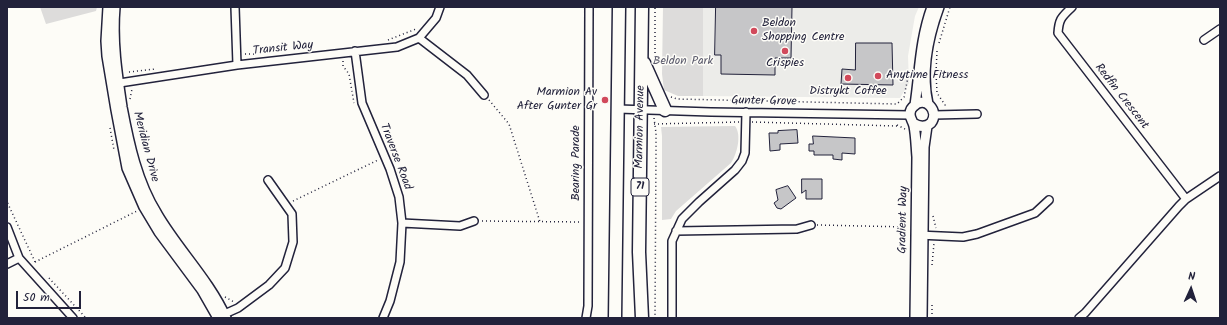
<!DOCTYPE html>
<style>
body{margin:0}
#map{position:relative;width:1227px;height:325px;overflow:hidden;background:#fdfcf7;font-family:Kalam,sans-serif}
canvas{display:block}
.frame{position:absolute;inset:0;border:8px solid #22223b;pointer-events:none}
.north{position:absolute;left:1171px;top:269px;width:40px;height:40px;-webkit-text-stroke:3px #fdfcf7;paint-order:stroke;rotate:3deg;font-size:11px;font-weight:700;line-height:16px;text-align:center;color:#22223b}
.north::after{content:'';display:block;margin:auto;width:14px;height:18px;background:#22223b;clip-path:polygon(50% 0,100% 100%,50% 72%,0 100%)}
.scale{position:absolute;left:16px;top:291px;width:65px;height:18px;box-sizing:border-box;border:2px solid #22223b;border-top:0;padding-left:5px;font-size:12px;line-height:14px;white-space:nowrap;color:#22223b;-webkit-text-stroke:3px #fdfcf7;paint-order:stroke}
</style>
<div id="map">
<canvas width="1227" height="325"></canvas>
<div class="frame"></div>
<div class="north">N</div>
<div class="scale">50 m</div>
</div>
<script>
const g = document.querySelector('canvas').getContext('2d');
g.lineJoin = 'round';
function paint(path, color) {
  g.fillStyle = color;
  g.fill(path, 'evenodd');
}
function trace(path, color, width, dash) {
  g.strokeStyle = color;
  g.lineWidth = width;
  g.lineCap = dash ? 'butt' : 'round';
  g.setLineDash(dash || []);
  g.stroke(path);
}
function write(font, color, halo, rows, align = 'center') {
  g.font = font + ' Kalam,sans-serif';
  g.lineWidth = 3;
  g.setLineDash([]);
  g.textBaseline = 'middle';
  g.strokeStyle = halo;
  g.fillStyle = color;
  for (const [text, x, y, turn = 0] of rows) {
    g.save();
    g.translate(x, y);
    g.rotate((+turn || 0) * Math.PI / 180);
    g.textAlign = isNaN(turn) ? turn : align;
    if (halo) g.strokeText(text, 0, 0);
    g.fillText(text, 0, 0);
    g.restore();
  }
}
paint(new Path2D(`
 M 703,7 L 919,7 L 915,16 L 908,56 L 909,83 L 900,98 L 703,96 Z`), '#ecece9');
paint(new Path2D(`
 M 40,7 L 97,7 L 96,11 L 46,24 Z
 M 663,7 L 703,7 L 703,96 L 678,96 L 664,90 L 662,74 Z
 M 735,126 C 742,135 737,154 731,163 L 676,211 L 671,219 L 662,220 L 662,136 L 661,127 Z`), '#dddcdb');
const building = new Path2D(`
 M 716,7 L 792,7 L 791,58 L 775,58 L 775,75 L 721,74 L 721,55 L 715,55 Z
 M 856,43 L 892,43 L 893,85 L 841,84 L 842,69 L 855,70 Z
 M 797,130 L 798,143 L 780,144 L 780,150 L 770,151 L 769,133 L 778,133 L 778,131 Z
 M 813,136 L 855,138 L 855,154 L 842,153 L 842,160 L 833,159 L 833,155 L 814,155 L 814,151 L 809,151 L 809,144 L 813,144 Z
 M 802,179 L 822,179 L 822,199 L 806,199 L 806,190 L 802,193 Z
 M 788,186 L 796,198 L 781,209 L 777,208 L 774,203 L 778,200 L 776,190 Z`);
paint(building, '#c6c6c8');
trace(building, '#22223b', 1);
const minor = new Path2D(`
 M 235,7 L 237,65
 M 1072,7 C 1062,17 1059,18 1058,33 L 1186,199
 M 419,38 L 467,75 L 484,95
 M 1204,40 L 1220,29
 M 355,51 L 362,103 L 390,169 L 399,197 L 402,223 L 400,262 L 390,301 L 383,318
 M 113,84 L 237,65 L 397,47 L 419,38 L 436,18 L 440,7
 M 618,109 L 711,112 L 910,115
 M 934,115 L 977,114
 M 402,223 L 460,226 L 474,221
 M 7,227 L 19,258 L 73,318
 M 676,231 L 797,229 L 811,225
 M 918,235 L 963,237 L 977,234 L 1035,213 L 1049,200
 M 7,264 L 19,258
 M 220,316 L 238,308 L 269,285 L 285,268 L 293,242 L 292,214 L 268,180
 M 586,318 L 588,306 L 589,7
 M 672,318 L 672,241 L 682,219 L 699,202 L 735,170 L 742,161 L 745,153 L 746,112
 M 1079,318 L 1085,313 L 1179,206 L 1186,199 L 1220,176`);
const tertiary = new Path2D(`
 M 108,7 L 106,41 L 107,56 L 116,110 L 127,168 L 144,207 L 159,232 L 202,290 L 218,318
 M 115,7 C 112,41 117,74 122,107 C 129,144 137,182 157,214 C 178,250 209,280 226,318
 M 928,104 C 921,73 928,37 939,7
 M 915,105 C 920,71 920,40 932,7
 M 913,123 C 919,127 925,128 931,123 C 940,111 925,95 914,106 C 911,108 910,111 910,114 C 910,119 913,121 914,126 C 916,136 916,146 917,157 L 915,318
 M 922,318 L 924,147 L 927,126`);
const trunk = new Path2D(`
 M 644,63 L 665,110
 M 615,318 L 619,7
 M 642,318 L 639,252 L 642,7`);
trace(minor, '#22223b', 10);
trace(tertiary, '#22223b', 12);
trace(trunk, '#22223b', 15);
trace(new Path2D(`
 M 388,40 L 416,29
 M 939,43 L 950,7
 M 937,51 L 936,73 L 937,93 L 945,105 L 944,107
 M 245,54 L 257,54
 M 343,61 L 343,66 L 349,74 L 354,103
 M 655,61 L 655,7
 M 129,72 L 155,69
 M 671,97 L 677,99 L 897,104 L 904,97 L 909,72
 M 130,99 L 132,89
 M 489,100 L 509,124 L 540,222
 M 654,118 L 656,133 L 656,151 L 655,318
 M 752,122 L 897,126
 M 654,124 L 739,122
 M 897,125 L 905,129
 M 110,128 L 114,150
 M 7,199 L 8,204 L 36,264
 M 293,201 L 378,160
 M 933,216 L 936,228
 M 482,221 L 580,222
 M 817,225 L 908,227
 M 35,262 L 137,211
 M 932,265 L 934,243
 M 49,278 L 86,318
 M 225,297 L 234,302
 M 932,305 L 932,318`), '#22223b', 1.5, [1, 3]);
trace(minor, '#fdfcf7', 7);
trace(tertiary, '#fdfcf7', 9);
trace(trunk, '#fdfcf7', 12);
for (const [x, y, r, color] of [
 [754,31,4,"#d1495b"],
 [785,51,4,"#d1495b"],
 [878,76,4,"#d1495b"],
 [848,78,4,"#d1495b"],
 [605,100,4,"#d1495b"]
]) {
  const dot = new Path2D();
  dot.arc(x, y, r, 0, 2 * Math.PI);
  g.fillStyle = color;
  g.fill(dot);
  trace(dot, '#fdfcf7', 1.5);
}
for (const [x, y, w] of [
 [640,187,18]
]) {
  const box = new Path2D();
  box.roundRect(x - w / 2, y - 9, w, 18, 3);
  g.fillStyle = '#fdfcf7';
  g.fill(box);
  trace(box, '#22223b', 1);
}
write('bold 11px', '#22223b', null, [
 ["71",640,187]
]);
write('12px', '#22223b', '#fdfcf7', [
 ["Beldon",762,24],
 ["Shopping Centre",762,38],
 ["Crispies",785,64,"center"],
 ["Anytime Fitness",886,76],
 ["Distrykt Coffee",848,92,"center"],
 ["Marmion Av",597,93,"right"],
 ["After Gunter Gr",597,107,"right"]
], 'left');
write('12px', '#22223b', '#fdfcf7', [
 ["Transit Way",283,49,-6],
 ["Redfin Crescent",1121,97,52],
 ["Gunter Grove",764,102,1],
 ["Marmion Avenue",641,127,-89],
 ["Meridian Drive",145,147,75],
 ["Traverse Road",395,157,69],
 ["Bearing Parade",577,163,-90],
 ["Gradient Way",904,220,-89]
]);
write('12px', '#5a5a6b', '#fdfcf7', [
 ["Beldon Park",683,62]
]);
</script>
